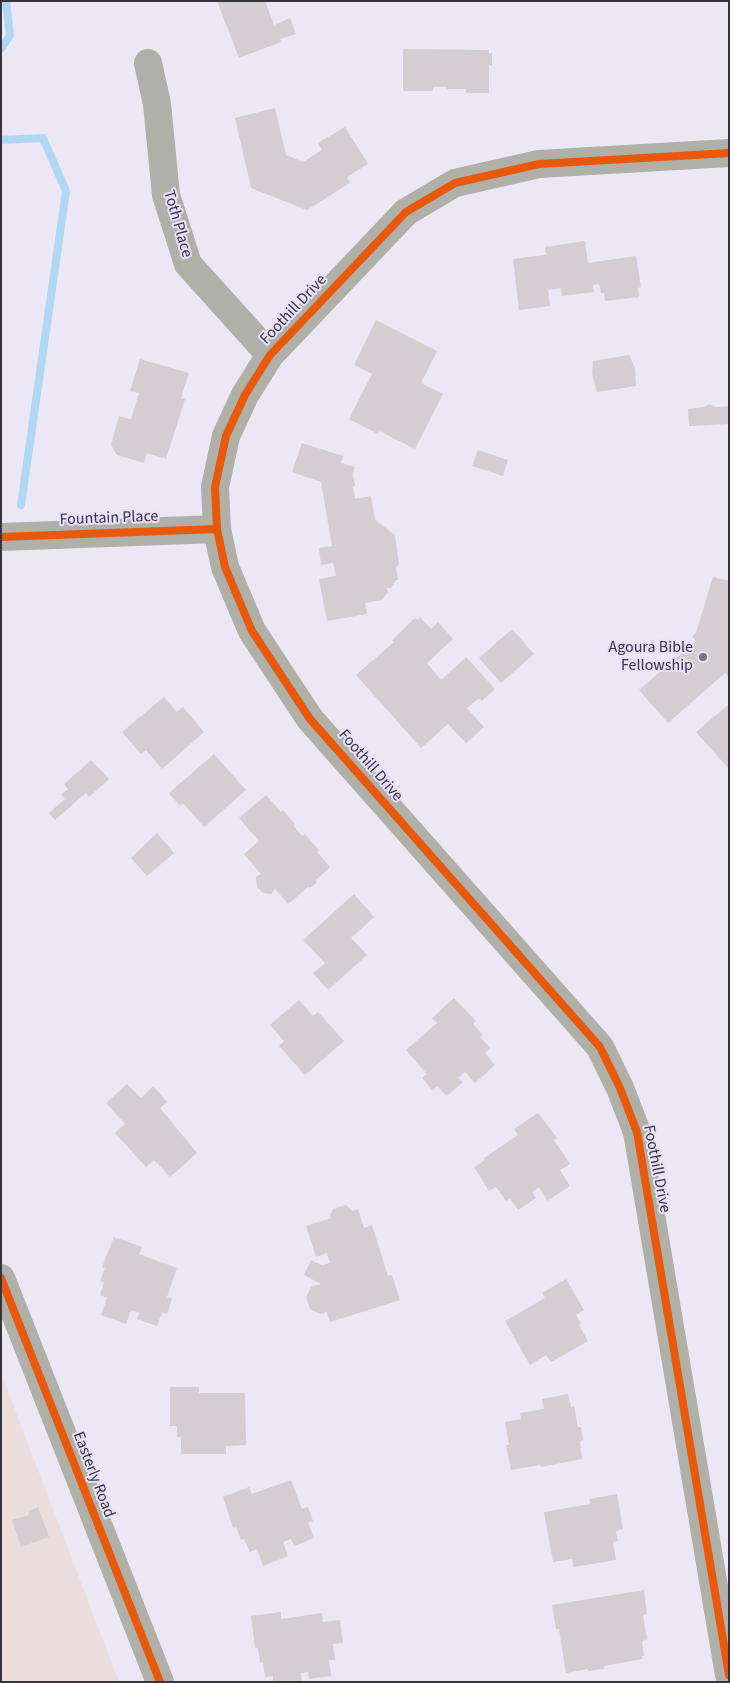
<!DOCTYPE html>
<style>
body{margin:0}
#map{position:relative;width:730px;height:1683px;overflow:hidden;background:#ebe7f5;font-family:"Source Sans 3",sans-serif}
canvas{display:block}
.frame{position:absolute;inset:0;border:2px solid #37343e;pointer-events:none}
</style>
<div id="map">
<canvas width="730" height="1683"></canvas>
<div class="frame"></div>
</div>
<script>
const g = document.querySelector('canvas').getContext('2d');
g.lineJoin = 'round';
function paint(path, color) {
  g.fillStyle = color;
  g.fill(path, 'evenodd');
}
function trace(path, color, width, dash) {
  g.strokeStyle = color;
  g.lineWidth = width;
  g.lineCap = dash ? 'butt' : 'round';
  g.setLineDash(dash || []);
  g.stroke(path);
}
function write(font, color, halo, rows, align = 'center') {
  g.font = font + ' "Source Sans 3",sans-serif';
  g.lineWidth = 4;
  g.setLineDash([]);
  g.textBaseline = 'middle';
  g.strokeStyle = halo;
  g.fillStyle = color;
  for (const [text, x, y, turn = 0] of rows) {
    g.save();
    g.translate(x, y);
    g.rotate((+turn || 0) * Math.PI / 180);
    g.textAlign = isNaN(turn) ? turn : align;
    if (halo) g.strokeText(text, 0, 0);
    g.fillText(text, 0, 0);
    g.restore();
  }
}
paint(new Path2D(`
 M 1,1373 L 119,1682 L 1,1682 Z`), '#ecdedd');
trace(new Path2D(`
 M 1,49 L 10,35 L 6,1
 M 1,140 L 43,138 L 66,191 L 21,505`), '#b0d7f4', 8);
paint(new Path2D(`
 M 217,1 L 265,1 L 274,25 L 290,18 L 296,34 L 280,39 L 281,42 L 239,58 Z
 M 403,49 L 489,50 L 489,53 L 492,53 L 492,66 L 489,65 L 489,93 L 466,93 L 466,89 L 447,89 L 447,87 L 433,87 L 433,91 L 403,91 Z
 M 275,108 L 286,155 L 303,162 L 322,150 L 318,143 L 345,127 L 368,164 L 347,177 L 350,183 L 307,210 L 251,188 L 235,118 Z
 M 585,241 L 588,263 L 636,256 L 641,287 L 638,288 L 639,297 L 605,301 L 604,293 L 601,293 L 599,284 L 593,285 L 594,292 L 562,296 L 561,288 L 548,290 L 550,306 L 519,310 L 513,259 L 546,255 L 545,247 Z
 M 376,320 L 437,351 L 421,383 L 443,394 L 415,449 L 379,431 L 378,434 L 349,419 L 372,374 L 354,365 Z
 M 629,355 L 635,368 L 636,386 L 597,392 L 592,374 L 593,361 Z
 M 140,359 L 189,373 L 181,398 L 185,399 L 166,459 L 147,453 L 144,463 L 117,455 L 111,445 L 119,416 L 131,419 L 139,393 L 130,391 Z
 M 710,404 L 715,407 L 729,406 L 729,424 L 689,426 L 688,409 L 704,407 Z
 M 302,443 L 343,456 L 341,463 L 355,467 L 353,475 L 355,486 L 353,487 L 355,499 L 371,496 L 375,520 L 395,535 L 399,564 L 396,568 L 398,580 L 396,580 L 391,588 L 387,588 L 388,592 L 382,600 L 365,603 L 367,614 L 327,621 L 319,579 L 336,576 L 333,563 L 321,565 L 319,548 L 332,546 L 321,482 L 292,472 Z
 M 478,450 L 508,460 L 503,476 L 472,466 Z
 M 713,577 L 729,581 L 729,678 L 725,673 L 668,723 L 639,690 L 696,641 L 692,636 L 696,633 Z
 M 420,617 L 431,629 L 438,622 L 453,639 L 427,663 L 441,680 L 466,657 L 495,689 L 482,701 L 479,698 L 467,708 L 484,727 L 466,743 L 448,724 L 421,748 L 356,675 L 394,642 L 392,640 L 415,618 L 417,620 Z
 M 512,629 L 534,654 L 501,683 L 479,658 Z
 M 164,697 L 177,712 L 183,707 L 204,732 L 162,769 L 146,750 L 141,754 L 122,732 Z
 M 729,704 L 729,769 L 696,732 Z
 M 214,754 L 246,790 L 204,827 L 183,803 L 180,806 L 169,793 Z
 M 91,760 L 109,779 L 89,797 L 86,793 L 55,820 L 49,813 L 65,799 L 61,794 L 68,789 L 64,784 Z
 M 266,795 L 281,812 L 283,810 L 295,824 L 293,825 L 302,836 L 305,834 L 319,850 L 317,852 L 330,867 L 316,880 L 317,882 L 310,888 L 308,887 L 288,904 L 275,889 L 271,894 L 263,893 L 257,887 L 256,877 L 261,874 L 244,854 L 259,841 L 239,818 Z
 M 157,833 L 174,853 L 147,876 L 131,858 Z
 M 354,894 L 374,917 L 351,938 L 367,955 L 328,990 L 313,973 L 325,963 L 303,940 Z
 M 454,998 L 476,1021 L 473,1024 L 483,1035 L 480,1037 L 490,1048 L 485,1053 L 495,1065 L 475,1083 L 465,1072 L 458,1078 L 463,1082 L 447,1096 L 437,1086 L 433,1091 L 422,1078 L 427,1074 L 406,1050 L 437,1023 L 432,1018 Z
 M 299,1000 L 313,1016 L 318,1012 L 344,1041 L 305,1075 L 279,1046 L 284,1041 L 270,1025 Z
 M 127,1084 L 141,1098 L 153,1086 L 167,1102 L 160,1108 L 197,1153 L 170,1177 L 154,1160 L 146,1167 L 115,1133 L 125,1124 L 106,1103 Z
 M 538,1113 L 557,1138 L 554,1140 L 570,1164 L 560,1170 L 570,1186 L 547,1201 L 539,1187 L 532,1192 L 536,1198 L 518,1210 L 510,1198 L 506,1201 L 496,1187 L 489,1191 L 474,1167 L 485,1160 L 484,1158 L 518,1135 L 514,1129 Z
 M 346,1205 L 352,1211 L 358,1209 L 364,1228 L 372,1225 L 388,1276 L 392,1275 L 400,1300 L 330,1322 L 327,1312 L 320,1314 L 310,1309 L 306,1297 L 311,1287 L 321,1284 L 304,1275 L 311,1260 L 322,1265 L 330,1263 L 327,1253 L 316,1257 L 306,1226 L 331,1218 L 330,1215 L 333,1209 Z
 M 114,1237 L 142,1247 L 139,1254 L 177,1268 L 167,1297 L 172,1299 L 167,1314 L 162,1312 L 157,1326 L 137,1319 L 139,1313 L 131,1310 L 126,1324 L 101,1315 L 107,1298 L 100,1295 L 104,1283 L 100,1281 L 105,1268 L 102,1267 Z
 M 566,1279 L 584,1310 L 576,1315 L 581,1323 L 579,1325 L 588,1341 L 551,1362 L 546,1355 L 530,1365 L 505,1321 L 545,1298 L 542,1293 Z
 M 170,1387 L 199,1387 L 199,1393 L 245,1393 L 246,1445 L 226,1446 L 226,1454 L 181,1454 L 181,1437 L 177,1437 L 177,1426 L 170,1426 Z
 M 568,1394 L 571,1407 L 574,1406 L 578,1427 L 581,1427 L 583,1440 L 580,1441 L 582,1459 L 541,1467 L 540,1465 L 511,1470 L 506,1445 L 509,1445 L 505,1422 L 521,1419 L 520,1413 L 544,1409 L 542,1399 Z
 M 291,1480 L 302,1509 L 308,1507 L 313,1521 L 308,1523 L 314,1538 L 294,1546 L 291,1539 L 283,1542 L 288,1556 L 263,1566 L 257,1549 L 250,1552 L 244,1539 L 241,1540 L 236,1527 L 233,1528 L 223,1497 L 249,1487 L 252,1494 Z
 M 617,1494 L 623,1529 L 616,1531 L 618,1541 L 613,1542 L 616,1560 L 574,1567 L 572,1559 L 553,1562 L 544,1512 L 590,1504 L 589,1499 Z
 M 38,1507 L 49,1537 L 21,1547 L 12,1520 L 29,1515 L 28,1511 Z
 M 644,1590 L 647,1614 L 643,1615 L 647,1639 L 642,1641 L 644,1656 L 642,1656 L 642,1659 L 604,1666 L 604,1669 L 588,1671 L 588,1669 L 566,1673 L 559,1629 L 556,1629 L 552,1605 Z
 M 281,1612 L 281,1619 L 322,1613 L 323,1622 L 340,1620 L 343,1643 L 333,1644 L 335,1660 L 329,1660 L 331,1676 L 309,1679 L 308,1672 L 301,1673 L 302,1682 L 273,1682 L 273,1676 L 265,1677 L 263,1662 L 260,1663 L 258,1648 L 255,1648 L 251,1616 Z`), '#d4cdd1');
trace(new Path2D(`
 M 148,63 L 157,104 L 166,195 L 188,264 L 270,355
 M 729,153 L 539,164 L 455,183 L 406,212 L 270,355 L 245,395 L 226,436 L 215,487 L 217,529 L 225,567 L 252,631 L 310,719 L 600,1047 L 620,1088 L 637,1132 L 729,1675
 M 1,537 L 217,529
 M 1,1278 L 160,1682`), '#afb0a8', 28);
trace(new Path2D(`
 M 729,153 L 539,164 L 455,183 L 406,212 L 270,355 L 245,395 L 226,436 L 215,487 L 217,529 L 225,567 L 252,631 L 310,719 L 600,1047 L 620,1088 L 637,1132 L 729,1675
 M 1,537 L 217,529
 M 1,1278 L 160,1682`), '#e8590c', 8);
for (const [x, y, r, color] of [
 [703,657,5,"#76737e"]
]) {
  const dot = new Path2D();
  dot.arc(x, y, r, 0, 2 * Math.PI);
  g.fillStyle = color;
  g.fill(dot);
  trace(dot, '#e8e1fb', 2);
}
write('16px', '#37343e', '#e8e1fb', [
 ["Toth Place",177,224,74],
 ["Foothill Drive",294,310,-47],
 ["Fountain Place",109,519,-2],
 ["Foothill Drive",370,766,49],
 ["Foothill Drive",656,1169,79],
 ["Easterly Road",93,1475,69]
]);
write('16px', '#37343e', '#e8e1fb', [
 ["Agoura Bible",693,648],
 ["Fellowship",693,666]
], 'right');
</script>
